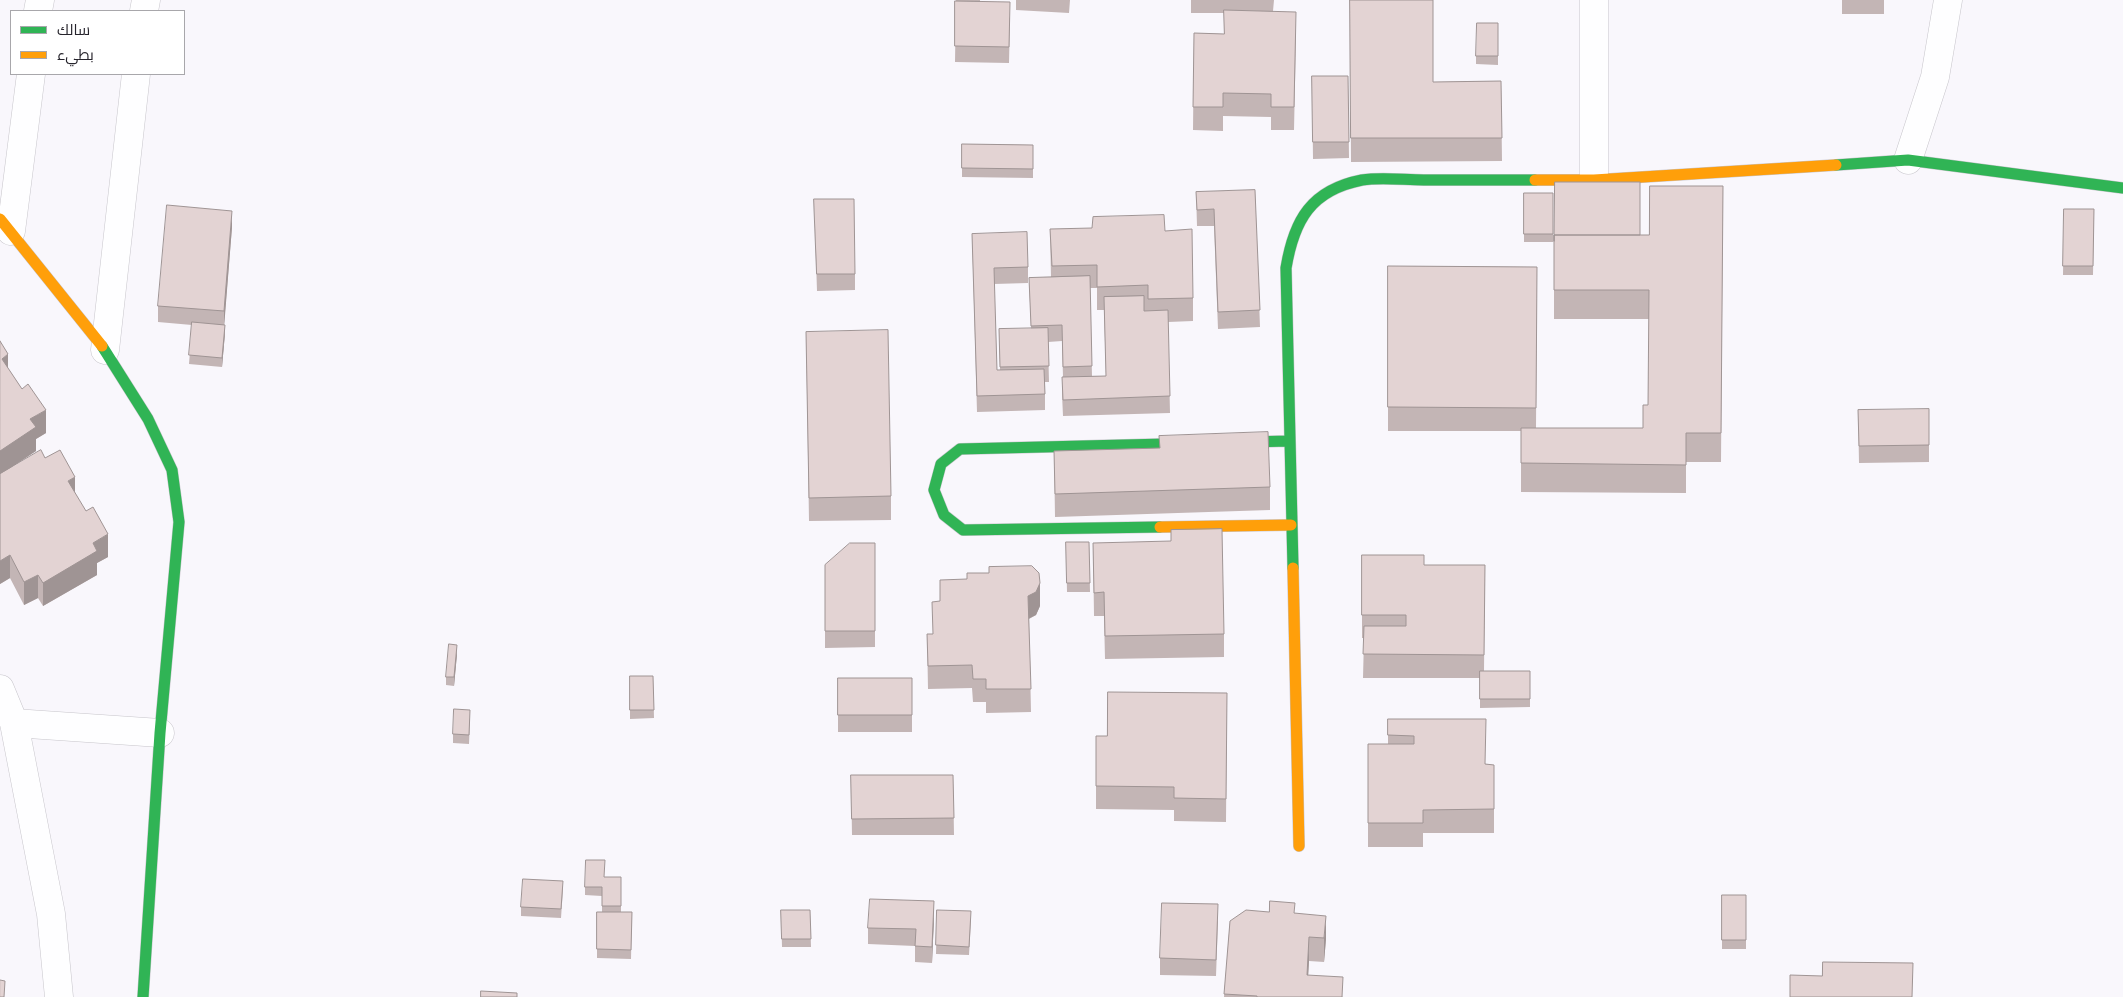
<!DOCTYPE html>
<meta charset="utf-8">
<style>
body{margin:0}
#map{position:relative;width:2123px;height:997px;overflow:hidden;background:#f9f7fc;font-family:Cabin,Cairo,sans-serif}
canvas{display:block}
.legend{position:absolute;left:10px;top:10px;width:175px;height:65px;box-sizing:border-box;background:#fff;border:1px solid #a8a7ab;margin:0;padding:6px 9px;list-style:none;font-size:15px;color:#26242c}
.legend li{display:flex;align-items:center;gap:10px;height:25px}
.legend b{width:25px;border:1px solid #a8a7ab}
</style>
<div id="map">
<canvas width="2123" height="997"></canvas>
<ul class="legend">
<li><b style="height:6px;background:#30b455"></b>سالك</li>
<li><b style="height:6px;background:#ff9f0a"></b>بطيء</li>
</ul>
</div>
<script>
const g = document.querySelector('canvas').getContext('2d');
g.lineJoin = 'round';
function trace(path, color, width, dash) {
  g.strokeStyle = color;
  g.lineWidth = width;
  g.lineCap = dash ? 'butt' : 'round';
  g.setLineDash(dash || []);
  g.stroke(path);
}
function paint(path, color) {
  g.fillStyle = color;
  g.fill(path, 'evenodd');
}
const street = new Path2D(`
 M 1594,0 L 1594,180
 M 38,11 L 40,0
 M 144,11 L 146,0
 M 1908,160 L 1935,77 L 1948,0
 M 11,231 L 31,74
 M 105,350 L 136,74
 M 0,689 L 14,723 L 51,914 L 59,997
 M 14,723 L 160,733`);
const fast = new Path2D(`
 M 1836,165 L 1908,160 L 2123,188
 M 102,346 L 148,419 L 172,470 L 179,522 L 160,733 L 143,997
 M 1160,527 L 963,530 L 944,515 L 934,490 L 941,464 L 960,449 L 1289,441
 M 1293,568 L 1286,268 C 1294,220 1311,190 1362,180 C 1382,177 1404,180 1424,180 C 1461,180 1498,180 1535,180`);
const slow = new Path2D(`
 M 1535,180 L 1594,180 L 1836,165
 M 0,219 L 102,346
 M 1160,527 L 1291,525
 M 1293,568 L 1299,846`);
trace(street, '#c7c5cb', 29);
trace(fast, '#c7c5cb', 12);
trace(slow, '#c7c5cb', 12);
trace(street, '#fefeff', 28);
trace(fast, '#30b455', 11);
trace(slow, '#ff9f0a', 11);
paint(new Path2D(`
 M 956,0 L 980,0 L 980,1 L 1010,18 L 1009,63 L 955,62 Z
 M 1016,0 L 1070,0 L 1069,13 L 1016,10 Z
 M 1191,0 L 1274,0 L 1273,11 L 1296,35 L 1294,130 L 1271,130 L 1271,117 L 1223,116 L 1223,131 L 1193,130 L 1194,33 L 1224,34 L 1224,13 L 1191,13 Z
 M 1343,0 L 1481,0 L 1433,0 L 1433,82 L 1501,81 L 1502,161 L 1351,162 L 1350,0 Z
 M 1842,0 L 1884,0 L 1884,14 L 1842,14 Z
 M 1498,23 L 1498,65 L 1476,64 L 1476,56 Z
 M 1312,76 L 1348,76 L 1349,158 L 1313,159 Z
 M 962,144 L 1033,145 L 1033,178 L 962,177 Z
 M 1723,186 L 1721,462 L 1686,462 L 1686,493 L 1521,492 L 1521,431 L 1388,431 L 1388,266 L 1537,267 L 1536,428 L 1643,428 L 1648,405 L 1649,319 L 1554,319 L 1554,241 L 1640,235 L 1649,235 Z
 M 1255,190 L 1260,327 L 1218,329 L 1214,226 L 1197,226 L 1196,192 Z
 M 1524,193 L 1553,193 L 1553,242 L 1524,242 Z
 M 814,199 L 855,274 L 855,290 L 817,291 Z
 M 2064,209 L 2094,209 L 2093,275 L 2063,275 Z
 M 232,227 L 224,324 L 225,333 L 222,367 L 189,364 L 192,325 L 158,322 L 158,306 Z
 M 1050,229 L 1165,231 L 1193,298 L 1193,321 L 1168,322 L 1170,413 L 1063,416 L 1062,394 L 1063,377 L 1062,341 L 1048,342 L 1049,382 L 1045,382 L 1045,410 L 977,412 L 972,234 L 1028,267 L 1028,283 L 994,284 L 997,370 L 1000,370 L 999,329 L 1031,329 L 1029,278 L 1051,277 ZM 1090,288 L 1097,288 L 1097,310 L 1104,310 L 1106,376 L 1092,376 Z
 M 806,332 L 891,496 L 891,520 L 809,521 Z
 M 0,341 L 8,369 L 46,433 L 36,439 L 36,451 L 10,468 L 45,458 L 75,493 L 108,557 L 97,563 L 97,575 L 43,606 L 38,598 L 24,605 L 10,578 L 0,584 Z
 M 1858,410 L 1929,445 L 1929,462 L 1859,463 Z
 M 1054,451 L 1270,487 L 1270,510 L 1055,517 Z
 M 1066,542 L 1089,542 L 1090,592 L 1067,592 Z
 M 875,543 L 875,647 L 825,648 L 825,565 Z
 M 1093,543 L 1224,634 L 1224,657 L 1105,659 L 1104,616 L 1094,616 Z
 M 1362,555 L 1424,565 L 1485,565 L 1484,671 L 1530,671 L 1530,707 L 1480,708 L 1480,678 L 1363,678 L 1364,638 L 1362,638 Z
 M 1040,606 L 1036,615 L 1029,619 L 1031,712 L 986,713 L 986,702 L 973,702 L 972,688 L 928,689 L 927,634 L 932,634 Z
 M 457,654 L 454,686 L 446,685 L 446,677 Z
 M 630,676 L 653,676 L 654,718 L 630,719 Z
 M 838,678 L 912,678 L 912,732 L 838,732 Z
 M 1227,693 L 1226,822 L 1174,821 L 1174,810 L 1096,809 L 1096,736 L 1107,736 Z
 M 470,719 L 469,744 L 453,743 L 453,734 Z
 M 1388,719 L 1486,764 L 1494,765 L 1494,833 L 1423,833 L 1423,847 L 1368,847 L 1368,744 L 1388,744 Z
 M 851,775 L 953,775 L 954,835 L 852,835 Z
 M 604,877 L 621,877 L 621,912 L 632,912 L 631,959 L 597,958 L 597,912 L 602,912 L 602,896 L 585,895 L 585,887 Z
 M 563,889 L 561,918 L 521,916 L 521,907 Z
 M 1722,895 L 1746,895 L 1746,949 L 1722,949 Z
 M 781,910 L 810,910 L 811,947 L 782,947 Z
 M 937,910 L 971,919 L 969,955 L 936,954 Z
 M 1295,913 L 1326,939 L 1324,962 L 1309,961 L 1308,975 L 1343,997 L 1224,997 L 1230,921 Z
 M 934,918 L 932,963 L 915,962 L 915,946 L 868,944 L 868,928 Z
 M 1218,921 L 1216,976 L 1160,975 L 1160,958 Z`), '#c3b5b5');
paint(new Path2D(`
 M 232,211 L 232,227 L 224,328 L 224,311 Z
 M 225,325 L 225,333 L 222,367 L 222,358 Z
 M 8,354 L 8,377 L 2,359 Z
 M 46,410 L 46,433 L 36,439 L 36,451 L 0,475 L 0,451 L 30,419 Z
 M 75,477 L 75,500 L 68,481 Z
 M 108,534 L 108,557 L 97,563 L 97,575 L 43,606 L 43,583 L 93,543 Z
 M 10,555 L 10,578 L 0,584 L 0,561 Z
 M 38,575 L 38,598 L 24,605 L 24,582 Z
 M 1040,583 L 1040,606 L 1036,615 L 1028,619 L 1028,596 Z
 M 457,645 L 457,654 L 454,686 L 454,677 Z
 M 934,901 L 934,918 L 932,963 L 932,947 Z
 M 1326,916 L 1326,939 L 1324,962 L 1324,938 Z
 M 1309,937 L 1309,961 L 1307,997 L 1307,975 Z`), '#9f9494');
const building = new Path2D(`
 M 1350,0 L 1433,0 L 1433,82 L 1501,81 L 1502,138 L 1351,138 Z
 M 955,1 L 1010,2 L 1009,47 L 955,46 Z
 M 1224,10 L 1296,12 L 1294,107 L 1271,107 L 1271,94 L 1223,93 L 1223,107 L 1193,107 L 1194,33 L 1224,34 Z
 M 1477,23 L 1498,23 L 1498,56 L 1476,56 Z
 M 1312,76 L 1348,76 L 1349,142 L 1313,142 Z
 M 962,144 L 1033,145 L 1033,169 L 962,168 Z
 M 1555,182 L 1640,182 L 1640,235 L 1554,235 L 1554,241 Z
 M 1650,186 L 1723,186 L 1721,433 L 1686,433 L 1686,465 L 1521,463 L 1521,428 L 1643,428 L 1643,405 L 1648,405 L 1649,290 L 1554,290 L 1554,235 L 1649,235 Z
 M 1255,190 L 1260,310 L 1218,312 L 1214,209 L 1197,210 L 1196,192 Z
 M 1524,193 L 1553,193 L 1553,234 L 1524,234 Z
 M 814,199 L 854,199 L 855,274 L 817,274 Z
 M 167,205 L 232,211 L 224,311 L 158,306 Z
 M 2064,209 L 2094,209 L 2093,266 L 2063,266 Z
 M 1164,215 L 1165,231 L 1192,229 L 1193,298 L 1148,299 L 1148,285 L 1097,287 L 1097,265 L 1052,266 L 1050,229 L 1092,228 L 1093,217 Z
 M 1027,232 L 1028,267 L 994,268 L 997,370 L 1044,369 L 1045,394 L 977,396 L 972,234 Z
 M 1388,266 L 1537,267 L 1536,408 L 1388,407 Z
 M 1090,276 L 1092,366 L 1063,367 L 1062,325 L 1031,326 L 1029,278 Z
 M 1144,296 L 1144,311 L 1168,310 L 1170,396 L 1063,400 L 1062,377 L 1106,376 L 1104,297 Z
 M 192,322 L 225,325 L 222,358 L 189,355 Z
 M 1048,328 L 1049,366 L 1000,367 L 999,329 Z
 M 888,330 L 891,496 L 809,498 L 806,332 Z
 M 0,341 L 8,354 L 2,359 L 22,389 L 28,384 L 46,410 L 30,419 L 36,427 L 0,451 Z
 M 1929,409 L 1929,445 L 1859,446 L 1858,410 Z
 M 1268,432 L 1270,487 L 1055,494 L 1054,451 L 1160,448 L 1159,436 Z
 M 41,450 L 45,458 L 60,450 L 75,477 L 68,481 L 86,511 L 93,507 L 108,534 L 93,543 L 97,551 L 43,583 L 38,575 L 24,582 L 10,555 L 0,561 L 0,474 Z
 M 1222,529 L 1224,634 L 1105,636 L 1104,592 L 1094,593 L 1093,543 L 1171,541 L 1171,530 Z
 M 1066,542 L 1089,542 L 1090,583 L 1067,583 Z
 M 850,543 L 875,543 L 875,631 L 825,631 L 825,565 Z
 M 1362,555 L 1424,555 L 1424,565 L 1485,565 L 1484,655 L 1363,654 L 1364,626 L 1406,626 L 1406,615 L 1362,615 Z
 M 1032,566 L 1039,573 L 1040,583 L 1036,592 L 1028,596 L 1031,689 L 986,689 L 986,679 L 973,679 L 972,665 L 928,666 L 927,634 L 933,634 L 932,602 L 940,601 L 940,580 L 967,579 L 967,573 L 989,573 L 989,567 Z
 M 449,644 L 457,645 L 454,677 L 446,677 Z
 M 1480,671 L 1530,671 L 1530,699 L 1480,699 Z
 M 630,676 L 653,676 L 654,710 L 630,710 Z
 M 838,678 L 912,678 L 912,715 L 838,715 Z
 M 1108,692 L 1227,693 L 1226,799 L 1174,798 L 1174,787 L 1096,786 L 1096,736 L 1107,736 Z
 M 454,709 L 470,710 L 469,735 L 453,734 Z
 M 1388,719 L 1486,719 L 1485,764 L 1494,765 L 1494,809 L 1423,810 L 1423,823 L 1368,823 L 1368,744 L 1414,744 L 1414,736 L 1388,735 Z
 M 851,775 L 953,775 L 954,818 L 852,819 Z
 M 586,860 L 605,860 L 604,877 L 621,877 L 621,906 L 602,906 L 602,887 L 585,887 Z
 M 523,879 L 563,881 L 561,909 L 521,907 Z
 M 1722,895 L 1746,895 L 1746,940 L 1722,940 Z
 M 870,899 L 934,901 L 932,947 L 915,946 L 916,929 L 868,928 Z
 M 1270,901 L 1295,903 L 1294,913 L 1326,916 L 1324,938 L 1309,937 L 1307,975 L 1343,977 L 1342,997 L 1257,997 L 1257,996 L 1224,994 L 1230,921 L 1246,910 L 1269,912 Z
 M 1162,903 L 1218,904 L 1216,960 L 1160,958 Z
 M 781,910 L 810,910 L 811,939 L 782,939 Z
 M 937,910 L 971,911 L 969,947 L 936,945 Z
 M 597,912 L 632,912 L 631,950 L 597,949 Z
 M 1823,962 L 1913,963 L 1912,997 L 1790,997 L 1790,975 L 1822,976 Z
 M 0,980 L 5,981 L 4,997 L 0,997 Z
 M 481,991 L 517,993 L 517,997 L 481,997 Z`);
paint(building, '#e3d3d3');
trace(building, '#9f9494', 1);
</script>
